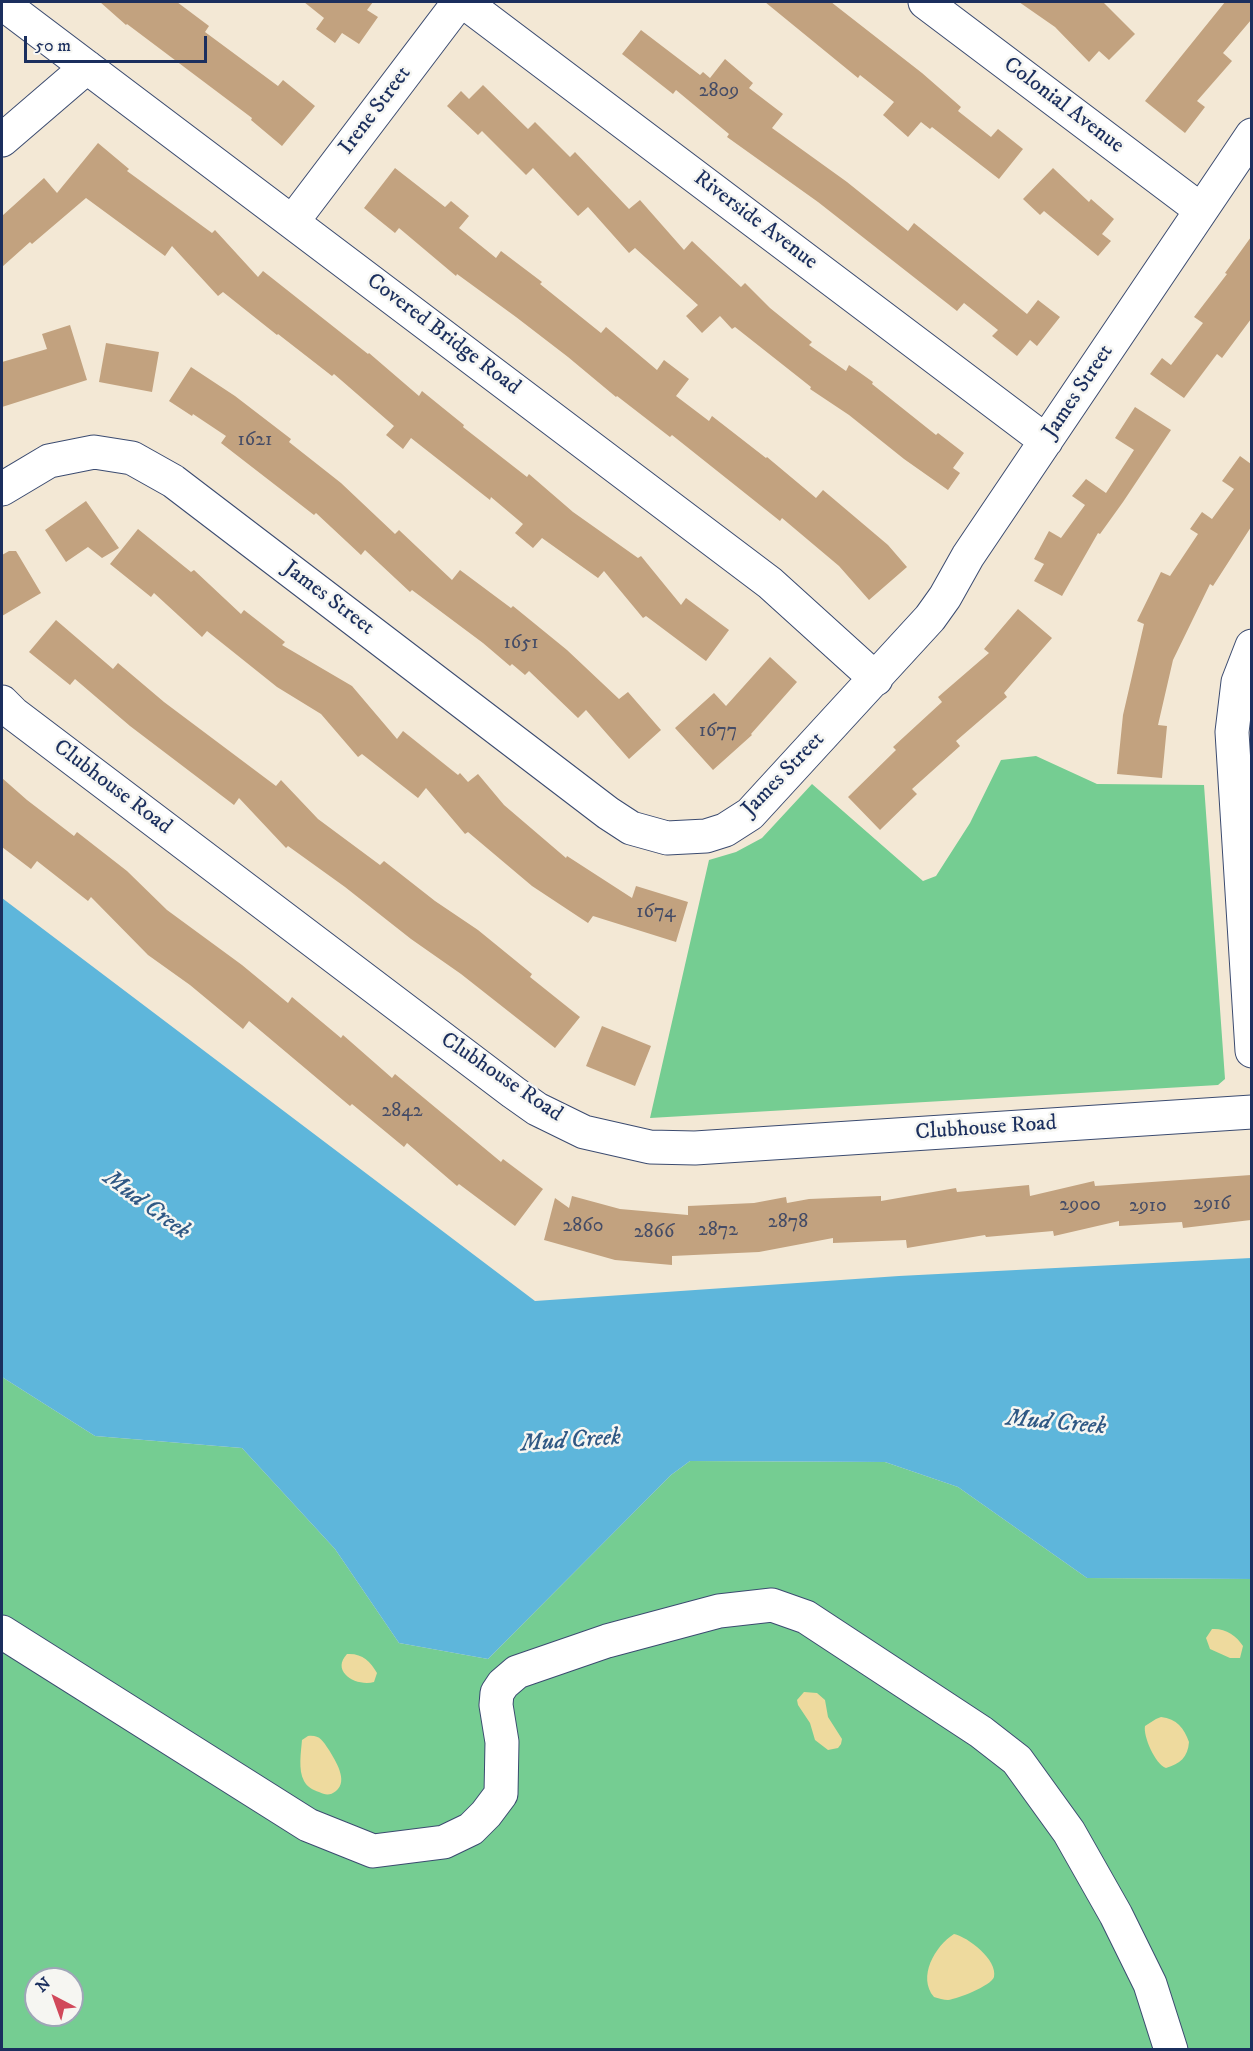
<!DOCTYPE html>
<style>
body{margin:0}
#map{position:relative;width:1253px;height:2051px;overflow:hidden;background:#f3e8d5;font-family:"IM FELL DW Pica",serif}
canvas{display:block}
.frame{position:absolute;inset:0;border:3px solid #1b2f5e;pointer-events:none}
.north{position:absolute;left:24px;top:1967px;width:60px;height:60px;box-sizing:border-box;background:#f6f6f2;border:2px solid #9ea6b7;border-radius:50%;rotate:319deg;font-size:16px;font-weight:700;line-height:24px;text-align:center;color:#1b2f5e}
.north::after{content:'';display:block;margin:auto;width:21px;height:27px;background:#d1495b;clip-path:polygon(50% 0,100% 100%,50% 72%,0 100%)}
.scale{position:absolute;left:24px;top:36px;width:183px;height:27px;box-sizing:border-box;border:3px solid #1b2f5e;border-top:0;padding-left:8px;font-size:18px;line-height:21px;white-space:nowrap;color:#1b2f5e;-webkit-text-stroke:4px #f6f6f2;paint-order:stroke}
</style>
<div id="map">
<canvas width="1253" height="2051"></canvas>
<div class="frame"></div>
<div class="north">N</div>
<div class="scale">50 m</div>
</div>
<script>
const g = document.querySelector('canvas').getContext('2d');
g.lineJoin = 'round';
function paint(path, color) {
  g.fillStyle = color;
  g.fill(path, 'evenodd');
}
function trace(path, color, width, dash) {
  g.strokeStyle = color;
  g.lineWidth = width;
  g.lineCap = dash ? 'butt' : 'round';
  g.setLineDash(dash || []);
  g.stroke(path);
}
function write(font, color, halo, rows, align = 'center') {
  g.font = font + ' "IM FELL DW Pica",serif';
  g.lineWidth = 5;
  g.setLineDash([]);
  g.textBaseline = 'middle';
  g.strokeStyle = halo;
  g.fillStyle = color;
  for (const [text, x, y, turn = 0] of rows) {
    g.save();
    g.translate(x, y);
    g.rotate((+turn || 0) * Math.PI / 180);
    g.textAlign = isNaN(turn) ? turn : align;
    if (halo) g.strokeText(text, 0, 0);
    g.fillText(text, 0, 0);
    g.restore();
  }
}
paint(new Path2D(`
 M 1036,756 L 1097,784 L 1204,785 L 1225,1079 L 1218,1085 L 650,1118 L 709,860 L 736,852 L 762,838 L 812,784 L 923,881 L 936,876 L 970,823 L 1001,760 Z
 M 2,1377 L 95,1436 L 242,1448 L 335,1549 L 399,1643 L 488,1659 L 671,1475 L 690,1461 L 885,1462 L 958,1487 L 1087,1578 L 1251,1579 L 1251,2049 L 2,2049 ZM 36,1979 L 72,1979 L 72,2015 L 36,2015 Z`), '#75cd92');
paint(new Path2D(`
 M 1212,1629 C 1225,1628 1236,1635 1243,1646 L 1240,1658 L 1230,1658 L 1210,1649 L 1206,1638 Z
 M 347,1654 C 362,1653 370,1661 377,1673 L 374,1682 C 357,1687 330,1672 347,1654 Z
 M 804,1692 L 817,1693 L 825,1700 L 828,1717 L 842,1739 L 841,1744 L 838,1748 L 828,1750 L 815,1740 L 810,1723 L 798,1705 L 797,1700 Z
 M 1161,1717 C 1177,1719 1184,1728 1189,1742 C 1188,1757 1180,1764 1166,1768 C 1155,1764 1143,1736 1145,1726 L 1156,1719 Z
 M 308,1736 C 320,1735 322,1740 329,1750 C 335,1760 349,1781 336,1791 C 330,1796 325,1795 319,1792 C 313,1790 307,1787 304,1781 C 298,1770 301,1752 302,1740 Z
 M 954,1934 C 968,1937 998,1960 994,1977 C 991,1986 957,1999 948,2000 C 944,2000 938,1998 934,1997 C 917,1977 935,1946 954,1934 Z`), '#eeda9e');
paint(new Path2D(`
 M 2,898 L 535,1301 L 899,1276 L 1251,1258 L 1251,1579 L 1087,1578 L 958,1487 L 885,1462 L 690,1461 L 671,1475 L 488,1659 L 399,1643 L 335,1549 L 242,1448 L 95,1436 L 2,1377 Z`), '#5eb6db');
paint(new Path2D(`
 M 100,2 L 177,2 L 209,26 L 205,32 L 278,86 L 283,80 L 315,106 L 282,146 L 251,120 L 252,118 L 127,24 L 126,25 Z
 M 304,2 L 373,2 L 367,10 L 378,17 L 359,44 L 342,33 L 335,43 L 316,29 L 324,18 Z
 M 765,2 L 831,2 L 922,73 L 961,107 L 958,111 L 991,137 L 998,129 L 1023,149 L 999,179 L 932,127 L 930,129 L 921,122 L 908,137 L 883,115 L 894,102 L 860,75 L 858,78 Z
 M 1019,2 L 1103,2 L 1135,34 L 1109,60 L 1099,51 L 1089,62 L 1055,27 Z
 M 1225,2 L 1251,2 L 1251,20 L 1223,53 L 1232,61 L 1197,101 L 1205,107 L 1185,133 L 1145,101 Z
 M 641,30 L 700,75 L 703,72 L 710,78 L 725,59 L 753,83 L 749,88 L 783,114 L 772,128 L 847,182 L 908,231 L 914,223 L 1027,314 L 1038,300 L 1060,317 L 1037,346 L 1030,340 L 1017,356 L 992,336 L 998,330 L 964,303 L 957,311 L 818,202 L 727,137 L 729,134 L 676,90 L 673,94 L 622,54 Z
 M 483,85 L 528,129 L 535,122 L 570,157 L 575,152 L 629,209 L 640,200 L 684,250 L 692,241 L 741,287 L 745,283 L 770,308 L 812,342 L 809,345 L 846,371 L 849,365 L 873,382 L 872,384 L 936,435 L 938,433 L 964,453 L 953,468 L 960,473 L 948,490 L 904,459 L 849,415 L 810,389 L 811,387 L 735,327 L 732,329 L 720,316 L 702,333 L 686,316 L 698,305 L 635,248 L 629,253 L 588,207 L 578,216 L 533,168 L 526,175 L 482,131 L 478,135 L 447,106 L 461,91 L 469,99 Z
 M 98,143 L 129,169 L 127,171 L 212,233 L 215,230 L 258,277 L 263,271 L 368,354 L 369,353 L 419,396 L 422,391 L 464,425 L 463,427 L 527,477 L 529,474 L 573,512 L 638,558 L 641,556 L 681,605 L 686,598 L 729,630 L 706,661 L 646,616 L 643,618 L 604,571 L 598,578 L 542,538 L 533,548 L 515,533 L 523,524 L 491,497 L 490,500 L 411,438 L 403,449 L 386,435 L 394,426 L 334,374 L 332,376 L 278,334 L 277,335 L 223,292 L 218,296 L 172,246 L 165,256 L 86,198 L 32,244 L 30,242 L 2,267 L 2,216 L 44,178 L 57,193 Z
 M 395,168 L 445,207 L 451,201 L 469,216 L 459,228 L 496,258 L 501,251 L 542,282 L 540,284 L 601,333 L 606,327 L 657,370 L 664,360 L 689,379 L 676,396 L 709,421 L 712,416 L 766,458 L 767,457 L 816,498 L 823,490 L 888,545 L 907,567 L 869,600 L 839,566 L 782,518 L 780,521 L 672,435 L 670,437 L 617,396 L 616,397 L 568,357 L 516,317 L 457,274 L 456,276 L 399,228 L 395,233 L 364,208 Z
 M 1053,168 L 1089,202 L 1091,199 L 1114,219 L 1102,234 L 1111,241 L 1098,256 L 1044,211 L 1040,215 L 1023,199 Z
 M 1251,237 L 1251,319 L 1222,358 L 1217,354 L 1184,398 L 1150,374 L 1162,358 L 1171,365 L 1203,323 L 1194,317 L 1227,274 L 1225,273 Z
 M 70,325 L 87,380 L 2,407 L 2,362 L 47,349 L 42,334 Z
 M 106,343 L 159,352 L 152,392 L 99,382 Z
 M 191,367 L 235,396 L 291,439 L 289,442 L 341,483 L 395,534 L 399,530 L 452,580 L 460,570 L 511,608 L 513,606 L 567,650 L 619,699 L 628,692 L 661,730 L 629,759 L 586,710 L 578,718 L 529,671 L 525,675 L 512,664 L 510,666 L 483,643 L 412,590 L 410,592 L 365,550 L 361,555 L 316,513 L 314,515 L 221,443 L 226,436 L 193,414 L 192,416 L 169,401 Z
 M 1135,407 L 1171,430 L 1123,502 L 1100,534 L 1098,533 L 1062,596 L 1034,581 L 1044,564 L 1034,559 L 1049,531 L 1061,538 L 1085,505 L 1072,496 L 1086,479 L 1106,493 L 1134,450 L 1115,438 Z
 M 1240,456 L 1251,464 L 1251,527 L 1213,586 L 1210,584 L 1173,660 L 1158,725 L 1167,726 L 1162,778 L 1117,774 L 1123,715 L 1144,624 L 1137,621 L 1161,572 L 1170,576 L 1198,534 L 1190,529 L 1202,512 L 1212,519 L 1234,489 L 1222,481 Z
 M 86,501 L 119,548 L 102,558 L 88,547 L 66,562 L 45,530 Z
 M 138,529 L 191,572 L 194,570 L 241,614 L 244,610 L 285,642 L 282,645 L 352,686 L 397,739 L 403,731 L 458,775 L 460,773 L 468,782 L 478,774 L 504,805 L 566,858 L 567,856 L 632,898 L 636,886 L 688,902 L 676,942 L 593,916 L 588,923 L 532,886 L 468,832 L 465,834 L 426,788 L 418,798 L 362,754 L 358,757 L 321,714 L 277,687 L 207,631 L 202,637 L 154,593 L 151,597 L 110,564 Z
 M 9,551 L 16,551 L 41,593 L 2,616 L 2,555 Z
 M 1018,609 L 1052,638 L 1004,693 L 1007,697 L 956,741 L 960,746 L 912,789 L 917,794 L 880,830 L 848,797 L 896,750 L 893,747 L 942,702 L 938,697 L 989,653 L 984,649 Z
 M 56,620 L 113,669 L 118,663 L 164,702 L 276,786 L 281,780 L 318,819 L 380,865 L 384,861 L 435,901 L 478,930 L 532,974 L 530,977 L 580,1017 L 555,1048 L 461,974 L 411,939 L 345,887 L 288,846 L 286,848 L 239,798 L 234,805 L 130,726 L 75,679 L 70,685 L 29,652 Z
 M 770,657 L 797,682 L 751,734 L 752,735 L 713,770 L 675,728 L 714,693 L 726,706 Z
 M 2,778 L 27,800 L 74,836 L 77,832 L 127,871 L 167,910 L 242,965 L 288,1003 L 292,997 L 341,1038 L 343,1035 L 392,1078 L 395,1074 L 501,1162 L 503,1159 L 543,1189 L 515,1226 L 459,1184 L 457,1186 L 407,1143 L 404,1147 L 352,1104 L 350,1106 L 249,1021 L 243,1029 L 190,985 L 148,955 L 91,897 L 88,901 L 37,861 L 31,869 L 2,847 Z
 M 602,1026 L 651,1046 L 635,1086 L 586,1066 Z
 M 1251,1175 L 1251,1220 L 1183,1228 L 1182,1222 L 1119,1226 L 1119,1221 L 1054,1236 L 1053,1231 L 986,1237 L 985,1235 L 907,1248 L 906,1240 L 833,1243 L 833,1238 L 759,1252 L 672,1256 L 672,1265 L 615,1260 L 544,1240 L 555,1198 L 569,1208 L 572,1196 L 620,1209 L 688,1215 L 688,1206 L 754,1203 L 786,1197 L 787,1203 L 809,1199 L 881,1196 L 881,1201 L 956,1188 L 957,1192 L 1029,1185 L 1030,1196 L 1094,1181 L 1095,1186 Z`), '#c2a27f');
const minor = new Path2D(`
 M 464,2 L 1046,441
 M 925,2 L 1201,210
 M 2,3 L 770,583 L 876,679
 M 2,140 L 87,67
 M 293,221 L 459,2
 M 2,489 L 49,461 L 94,452 L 132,458 L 173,481 L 608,813 L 631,828 L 667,838 L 706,836 L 725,830 L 750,814 L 930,618 L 945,597 L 968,556 L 1252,135
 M 1252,646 L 1238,682 L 1232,732 L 1252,1051
 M 2,702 L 14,714 L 513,1092 L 537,1109 L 584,1132 L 650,1147 L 695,1148 L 1252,1112
 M 2,1632 L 308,1825 L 373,1851 L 444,1842 L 471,1829 L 486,1814 L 501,1794 L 502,1742 L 496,1705 L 497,1693 L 503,1684 L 517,1672 L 607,1641 L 719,1611 L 772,1605 L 806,1617 L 981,1732 L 1017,1760 L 1069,1832 L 1116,1915 L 1150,1984 L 1171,2050`);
trace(minor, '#3b4b70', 35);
trace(minor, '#fff', 33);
write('20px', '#454c66', null, [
 ["2809",719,92],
 ["1621",255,441],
 ["1651",521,644],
 ["1677",718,732],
 ["1674",656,913],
 ["2842",402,1112],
 ["2916",1212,1205],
 ["2900",1080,1206],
 ["2910",1148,1207],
 ["2878",788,1223],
 ["2860",583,1227],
 ["2872",718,1231],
 ["2866",654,1233]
]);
write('22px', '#1b2f5e', '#f6f6f2', [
 ["Colonial Avenue",1063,106,37],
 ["Irene Street",376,111,-53],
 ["Riverside Avenue",755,221,37],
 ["Covered Bridge Road",443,335,37],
 ["James Street",1079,392,-56],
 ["James Street",328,599,37],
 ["James Street",784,775,-46],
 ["Clubhouse Road",112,788,37],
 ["Clubhouse Road",501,1078,34],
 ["Clubhouse Road",986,1129,-4]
]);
write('italic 24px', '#2f5884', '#f6f6f2', [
 ["Mud Creek",146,1206,36],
 ["Mud Creek",1056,1424,5],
 ["Mud Creek",571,1442,-4]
]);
</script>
